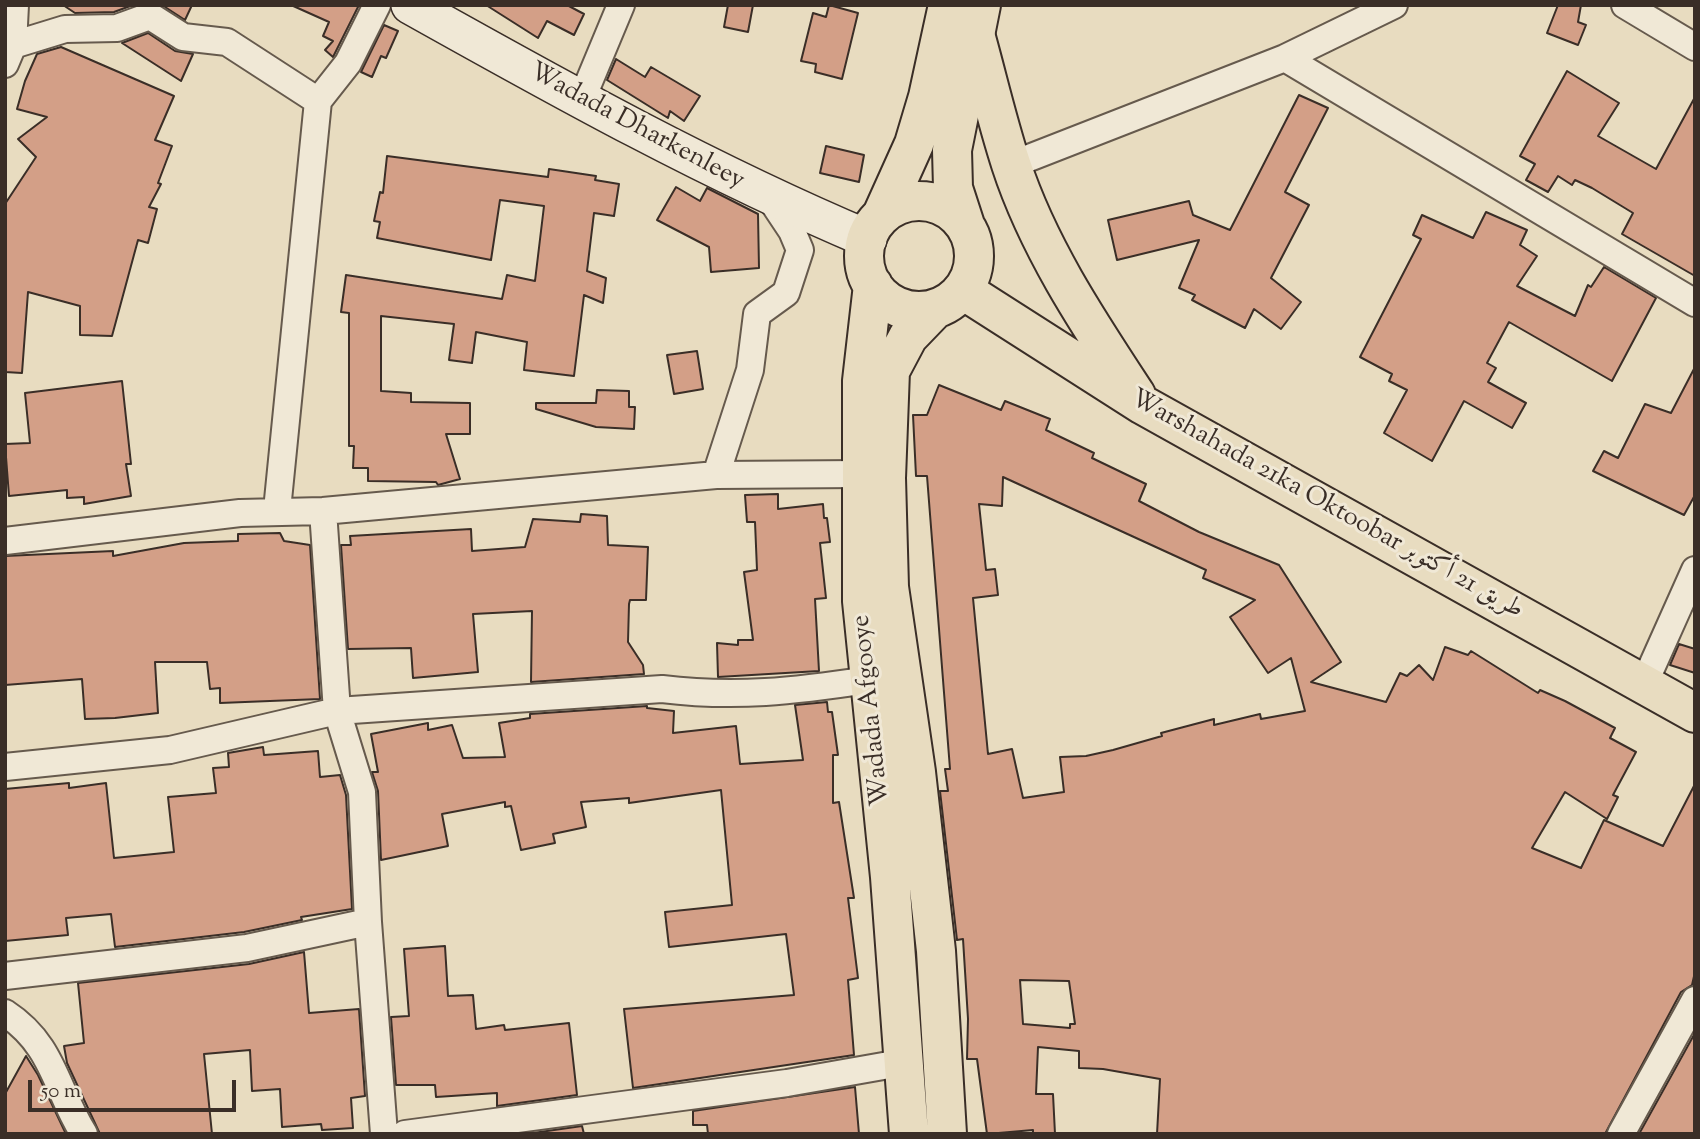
<!DOCTYPE html>
<meta charset="utf-8">
<style>
body{margin:0}
#map{position:relative;width:1700px;height:1139px;overflow:hidden;background:#e8dcc0;font-family:"Sorts Mill Goudy",serif}
canvas{display:block}
.frame{position:absolute;inset:0;border:7px solid #3a2e27;pointer-events:none}
.scale{position:absolute;left:28px;top:1080px;width:208px;height:32px;box-sizing:border-box;border:4px solid #3a2e27;border-top:0;padding-left:9px;font-size:21px;line-height:24px;white-space:nowrap;color:#3a2e27;-webkit-text-stroke:5px #f0e8d6;paint-order:stroke}
</style>
<div id="map">
<canvas width="1700" height="1139"></canvas>
<div class="frame"></div>
<div class="scale">50 m</div>
</div>
<script>
const g = document.querySelector('canvas').getContext('2d');
g.lineJoin = 'round';
function paint(path, color) {
  g.fillStyle = color;
  g.fill(path, 'evenodd');
}
function trace(path, color, width, dash) {
  g.strokeStyle = color;
  g.lineWidth = width;
  g.lineCap = dash ? 'butt' : 'round';
  g.setLineDash(dash || []);
  g.stroke(path);
}
function write(font, color, halo, rows, align = 'center') {
  g.font = font + ' "Sorts Mill Goudy",Amiri,serif';
  g.lineWidth = 6;
  g.setLineDash([]);
  g.textBaseline = 'middle';
  g.strokeStyle = halo;
  g.fillStyle = color;
  for (const [text, x, y, turn = 0] of rows) {
    g.save();
    g.translate(x, y);
    g.rotate((+turn || 0) * Math.PI / 180);
    g.textAlign = isNaN(turn) ? turn : align;
    if (halo) g.strokeText(text, 0, 0);
    g.fillText(text, 0, 0);
    g.restore();
  }
}
const building = new Path2D(`
 M 63,5 L 133,5 L 114,12 L 75,13 Z
 M 162,5 L 192,5 L 185,20 Z
 M 291,5 L 359,5 L 333,57 L 325,50 L 333,41 L 323,36 L 329,22 Z
 M 486,5 L 567,5 L 584,14 L 574,35 L 547,21 L 538,38 Z
 M 728,5 L 753,5 L 748,32 L 724,27 Z
 M 829,5 L 858,13 L 842,79 L 815,72 L 816,64 L 801,61 L 813,13 L 826,17 Z
 M 1558,5 L 1581,5 L 1578,22 L 1586,25 L 1578,45 L 1547,33 Z
 M 384,25 L 398,31 L 386,58 L 381,56 L 372,77 L 361,72 Z
 M 148,33 L 175,51 L 193,54 L 181,81 L 122,43 Z
 M 61,47 L 174,96 L 155,140 L 172,146 L 158,183 L 161,184 L 149,207 L 157,209 L 148,243 L 138,240 L 112,336 L 80,335 L 80,306 L 28,292 L 22,373 L 5,372 L 5,204 L 36,157 L 18,139 L 47,117 L 17,109 L 25,81 L 37,54 Z
 M 616,59 L 645,77 L 651,67 L 700,96 L 684,121 L 670,111 L 668,118 L 607,80 Z
 M 1567,71 L 1619,103 L 1598,136 L 1656,169 L 1695,97 L 1695,276 L 1622,234 L 1633,213 L 1592,188 L 1575,180 L 1572,185 L 1558,176 L 1548,192 L 1526,180 L 1535,164 L 1520,156 Z
 M 1299,95 L 1328,108 L 1285,192 L 1309,205 L 1271,278 L 1301,302 L 1281,329 L 1254,309 L 1245,328 L 1192,300 L 1195,295 L 1179,288 L 1199,240 L 1117,260 L 1108,220 L 1189,201 L 1193,215 L 1230,230 Z
 M 826,146 L 864,155 L 859,182 L 820,173 Z
 M 387,156 L 548,177 L 549,169 L 596,176 L 595,180 L 619,184 L 614,216 L 594,213 L 587,271 L 606,278 L 603,303 L 584,295 L 574,376 L 524,370 L 527,342 L 476,332 L 472,363 L 449,360 L 454,324 L 381,316 L 381,391 L 411,393 L 411,402 L 470,403 L 470,434 L 446,434 L 460,479 L 438,485 L 436,482 L 368,481 L 368,468 L 353,468 L 354,446 L 349,446 L 349,313 L 341,312 L 346,275 L 502,299 L 507,275 L 535,281 L 544,206 L 500,200 L 491,260 L 377,238 L 380,222 L 374,221 L 380,192 L 383,193 Z
 M 676,187 L 700,201 L 707,188 L 758,214 L 759,268 L 711,272 L 709,247 L 657,220 Z
 M 1486,212 L 1527,230 L 1520,245 L 1537,256 L 1517,286 L 1575,316 L 1588,285 L 1591,287 L 1604,267 L 1656,298 L 1612,381 L 1509,322 L 1487,363 L 1496,368 L 1488,382 L 1526,403 L 1512,428 L 1464,401 L 1432,461 L 1384,433 L 1407,390 L 1389,381 L 1392,374 L 1360,357 L 1421,239 L 1413,235 L 1422,215 L 1473,238 Z
 M 697,351 L 703,389 L 674,394 L 667,355 Z
 M 1695,367 L 1695,495 L 1684,515 L 1593,471 L 1604,451 L 1618,458 L 1645,404 L 1671,413 Z
 M 122,381 L 131,464 L 126,464 L 131,496 L 84,504 L 84,497 L 67,498 L 67,490 L 9,496 L 5,444 L 30,443 L 25,393 Z
 M 939,385 L 1001,410 L 1005,401 L 1050,419 L 1046,430 L 1094,453 L 1092,458 L 1146,484 L 1139,501 L 1199,532 L 1279,565 L 1341,662 L 1311,682 L 1386,702 L 1400,673 L 1407,676 L 1419,665 L 1433,680 L 1445,647 L 1468,655 L 1471,651 L 1538,693 L 1540,690 L 1565,701 L 1615,728 L 1610,738 L 1636,752 L 1613,795 L 1618,797 L 1607,819 L 1565,792 L 1532,848 L 1581,868 L 1604,820 L 1663,846 L 1695,784 L 1695,972 L 1692,985 L 1681,992 L 1605,1134 L 1157,1134 L 1160,1079 L 1103,1069 L 1079,1068 L 1079,1051 L 1038,1047 L 1036,1094 L 1053,1094 L 1055,1134 L 1033,1134 L 1033,1130 L 987,1134 L 977,1059 L 967,1059 L 968,1019 L 963,939 L 957,940 L 940,791 L 948,791 L 945,769 L 950,769 L 927,476 L 916,476 L 913,415 L 927,415 ZM 1003,477 L 1206,570 L 1203,578 L 1255,600 L 1230,617 L 1268,673 L 1291,658 L 1305,711 L 1261,719 L 1260,714 L 1214,725 L 1214,719 L 1161,733 L 1162,736 L 1113,750 L 1086,756 L 1060,757 L 1064,792 L 1023,798 L 1012,749 L 988,754 L 973,598 L 998,595 L 995,569 L 986,570 L 979,504 L 1002,506 ZM 1020,980 L 1069,981 L 1075,1024 L 1070,1024 L 1070,1028 L 1023,1024 Z
 M 597,390 L 629,391 L 629,407 L 635,407 L 634,429 L 596,427 L 536,409 L 536,403 L 596,403 Z
 M 778,494 L 778,509 L 823,504 L 824,518 L 827,518 L 830,542 L 820,543 L 826,598 L 815,599 L 819,671 L 718,677 L 717,643 L 738,645 L 738,640 L 753,640 L 744,572 L 757,570 L 755,522 L 747,522 L 745,495 Z
 M 581,514 L 607,516 L 608,545 L 648,547 L 646,600 L 630,600 L 629,604 L 628,642 L 643,665 L 644,674 L 531,682 L 532,611 L 473,614 L 478,672 L 413,678 L 411,648 L 348,649 L 341,545 L 351,545 L 350,536 L 471,529 L 472,551 L 525,547 L 533,519 L 580,522 Z
 M 280,533 L 284,541 L 310,545 L 320,699 L 220,703 L 220,688 L 210,689 L 207,662 L 155,662 L 158,713 L 115,718 L 85,719 L 82,679 L 5,685 L 5,556 L 113,551 L 113,556 L 184,543 L 238,541 L 238,534 Z
 M 1679,644 L 1695,649 L 1695,673 L 1670,665 Z
 M 827,702 L 828,712 L 832,712 L 838,755 L 833,755 L 833,803 L 839,802 L 854,898 L 848,898 L 858,978 L 848,980 L 854,1055 L 633,1088 L 624,1009 L 794,995 L 786,934 L 669,947 L 665,912 L 732,905 L 721,790 L 629,803 L 629,798 L 581,802 L 586,827 L 553,834 L 555,843 L 521,850 L 511,806 L 505,807 L 505,802 L 442,814 L 448,846 L 381,860 L 378,791 L 372,772 L 378,772 L 371,734 L 428,723 L 428,730 L 452,725 L 463,758 L 505,757 L 499,723 L 530,718 L 530,714 L 647,706 L 647,708 L 674,711 L 673,733 L 736,726 L 740,764 L 803,760 L 795,705 Z
 M 263,747 L 264,755 L 318,751 L 320,777 L 340,775 L 346,795 L 352,909 L 301,917 L 302,920 L 244,932 L 115,947 L 111,914 L 66,918 L 68,935 L 5,941 L 5,789 L 69,783 L 69,788 L 106,783 L 114,858 L 174,852 L 168,797 L 216,793 L 213,768 L 229,767 L 228,753 Z
 M 445,946 L 448,996 L 473,995 L 476,1029 L 504,1025 L 505,1030 L 569,1023 L 577,1095 L 497,1106 L 497,1093 L 436,1097 L 435,1085 L 396,1085 L 391,1017 L 409,1016 L 404,949 Z
 M 304,952 L 309,1013 L 359,1009 L 365,1096 L 351,1098 L 353,1128 L 322,1130 L 321,1124 L 282,1127 L 280,1089 L 252,1091 L 250,1050 L 204,1054 L 212,1134 L 100,1134 L 67,1063 L 64,1046 L 84,1043 L 78,983 L 249,964 Z
 M 1695,1033 L 1695,1134 L 1639,1134 Z
 M 26,1056 L 38,1075 L 66,1134 L 5,1134 L 5,1094 Z
 M 855,1087 L 859,1134 L 708,1134 L 707,1125 L 693,1125 L 693,1111 Z
 M 582,1126 L 584,1134 L 526,1134 Z`);
paint(building, '#d39f87');
trace(building, '#3a2e27', 2);
const street = new Path2D(`
 M 1625,5 L 1695,47
 M 13,45 L 65,29 L 117,28 L 150,16 L 183,37 L 227,42 L 318,101
 M 1285,58 L 1695,303
 M 5,64 L 13,45 L 15,5
 M 581,101 L 621,5
 M 1011,165 L 1285,58 L 1394,5
 M 716,475 L 750,370 L 757,314 L 786,293 L 800,250 L 792,231 L 770,198
 M 277,510 L 318,101 L 348,63 L 377,5
 M 323,511 L 337,711 L 362,792 L 368,922
 M 5,541 L 240,513 L 323,511 L 716,475 L 860,474
 M 1644,684 L 1695,570
 M 5,767 L 170,750 L 337,711 L 662,689 C 736,698 795,691 868,680
 M 5,976 L 247,948 L 368,922 L 384,1134
 M 5,1013 C 54,1045 55,1088 84,1134
 M 405,1134 L 787,1083 L 906,1062
 M 1621,1134 L 1695,1000`);
const secondary = new Path2D(`
 M 410,5 C 560,89 709,172 868,239`);
const primary = new Path2D(`
 M 975,34 C 987,77 997,121 1011,164 C 1038,247 1088,322 1136,395
 M 963,290 L 1143,405 L 1695,713`);
const highway = new Path2D(`
 M864 256a55 55 0 1 1 110 0a55 55 0 1 1-110 0Z
 M 882,215 L 914,144 L 928,97 L 948,5
 M 965,225 L 953,188 L 952,150 L 981,5
 M 873,285 L 862,381 L 862,601 L 890,877 L 909,1134
 M 935,309 L 908,337 L 890,371 L 886,478 L 889,587 L 916,772 L 936,951 L 947,1134`);
trace(street, '#665a4d', 30);
trace(secondary, '#3a2e27', 40);
trace(primary, '#3a2e27', 42);
trace(highway, '#3a2e27', 42);
trace(street, '#f0e8d6', 26);
trace(secondary, '#f0e8d6', 37);
trace(primary, '#e8dcc0', 38);
trace(highway, '#e8dcc0', 38);
write('26px', '#3a2e27', '#f0e8d6', [
 ["Wadada Dharkenleey",636,128,28],
 ["Warshahada 21ka Oktoobar طريق 21 أكتوبر",1326,506,29],
 ["Wadada Afgooye",873,710,-96]
]);
</script>
